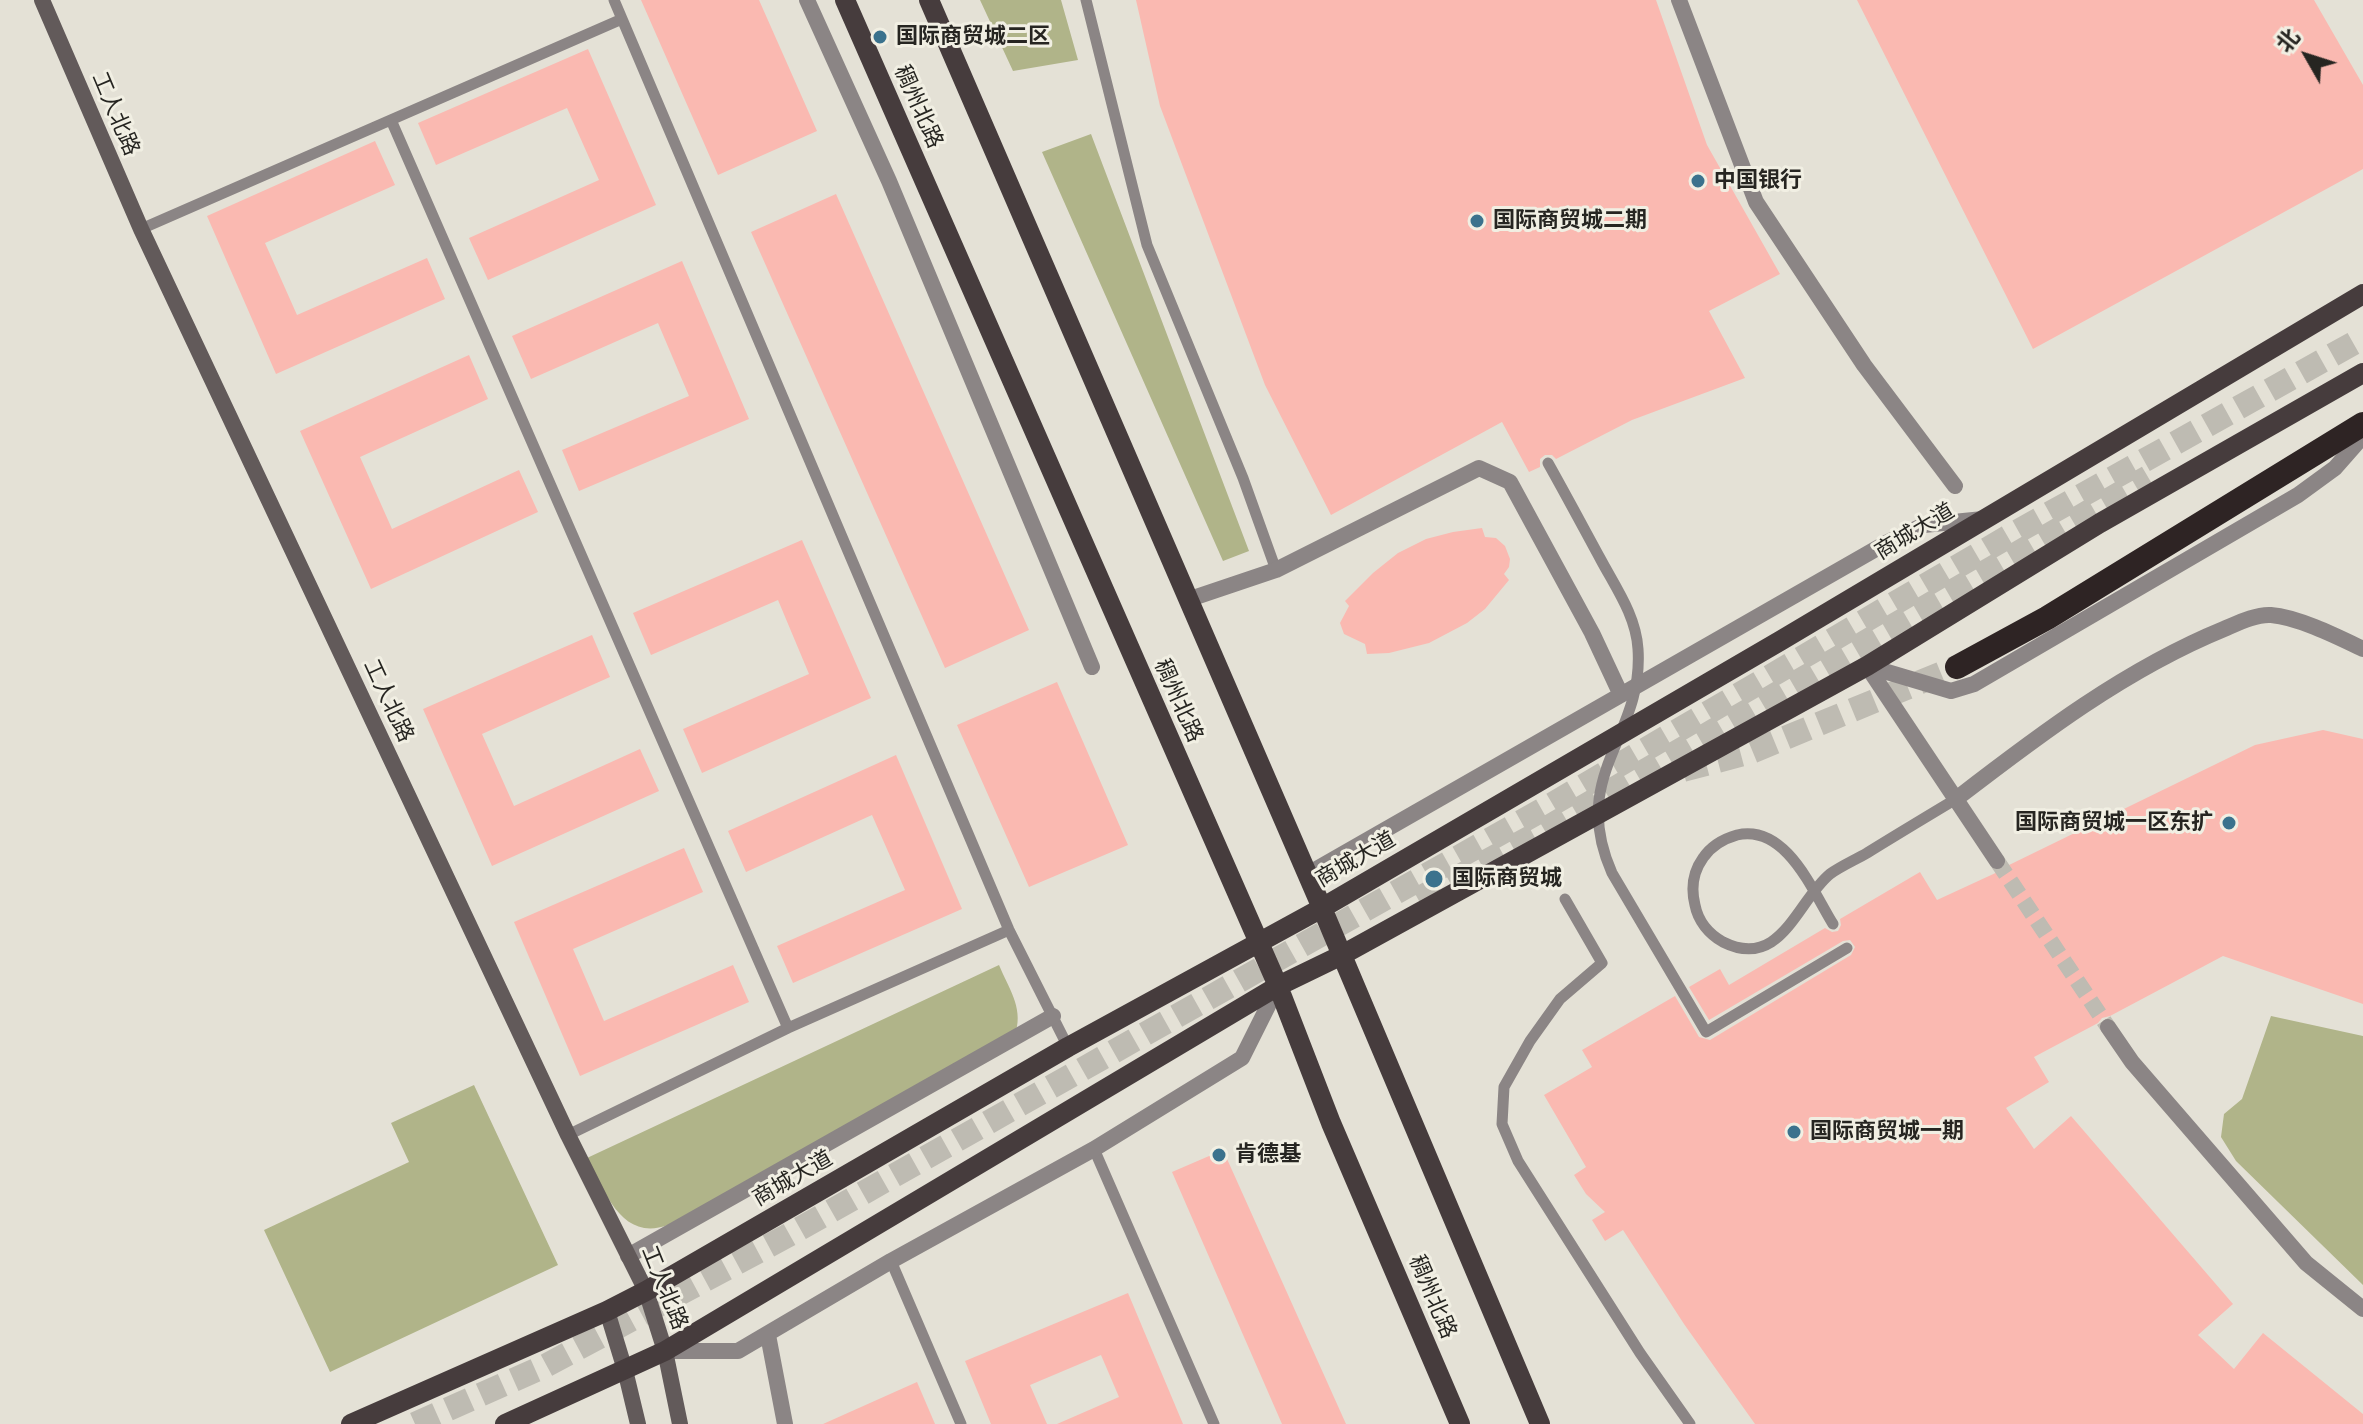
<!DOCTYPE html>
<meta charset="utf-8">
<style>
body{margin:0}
#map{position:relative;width:2363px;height:1424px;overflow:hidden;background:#e4e1d6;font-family:"Fira Sans","Noto Sans SC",sans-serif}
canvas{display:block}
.north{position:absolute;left:2267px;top:16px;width:80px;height:80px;-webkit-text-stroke:6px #f1efe3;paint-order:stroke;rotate:309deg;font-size:22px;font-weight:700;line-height:32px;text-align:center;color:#262521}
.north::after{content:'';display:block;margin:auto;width:28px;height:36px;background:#262521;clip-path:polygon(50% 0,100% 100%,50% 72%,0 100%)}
</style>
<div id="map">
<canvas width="2363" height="1424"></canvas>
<div class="north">北</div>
</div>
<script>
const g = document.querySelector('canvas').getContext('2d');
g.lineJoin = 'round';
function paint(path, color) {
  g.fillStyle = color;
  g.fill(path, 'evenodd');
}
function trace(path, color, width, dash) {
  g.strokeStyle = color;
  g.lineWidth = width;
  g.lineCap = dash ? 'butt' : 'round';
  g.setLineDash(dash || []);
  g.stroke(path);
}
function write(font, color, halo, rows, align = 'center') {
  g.font = font + ' "Fira Sans","Noto Sans SC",sans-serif';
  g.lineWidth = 6;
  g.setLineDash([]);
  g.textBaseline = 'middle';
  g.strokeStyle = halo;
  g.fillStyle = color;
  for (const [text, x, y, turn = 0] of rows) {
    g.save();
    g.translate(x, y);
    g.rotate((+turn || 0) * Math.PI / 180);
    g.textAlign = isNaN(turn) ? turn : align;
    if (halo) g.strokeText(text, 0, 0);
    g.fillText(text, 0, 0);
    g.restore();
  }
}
paint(new Path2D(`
 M 980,0 L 1061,0 L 1078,60 L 1013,71 Z
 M 1091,134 L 1249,551 L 1223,561 L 1042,152 Z
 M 999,965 C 1008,987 1023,1007 1016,1031 L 668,1225 C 621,1242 605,1191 587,1158 Z
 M 2271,1016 L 2363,1036 L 2363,1285 L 2236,1161 L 2221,1137 L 2224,1114 L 2242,1099 Z
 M 474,1085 L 558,1265 L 330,1372 L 264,1230 L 409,1162 L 391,1123 Z`), '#b0b489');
paint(new Path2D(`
 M 641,0 L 759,0 L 817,131 L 718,175 Z
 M 1136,0 L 1656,0 L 1707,145 L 1780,274 L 1709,311 L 1745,378 L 1632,420 L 1556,459 L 1552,455 L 1545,455 L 1540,459 L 1540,467 L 1529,472 L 1502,422 L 1331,515 L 1265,385 L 1160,106 Z
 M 1857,0 L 2314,0 L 2363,85 L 2363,169 L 2033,349 Z
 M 588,49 L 656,205 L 488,280 L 469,238 L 599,180 L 567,108 L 436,165 L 418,123 Z
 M 375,141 L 395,185 L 265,243 L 297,315 L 427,258 L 445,299 L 276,374 L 207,216 Z
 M 836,194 L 1029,630 L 945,668 L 751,232 Z
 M 682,261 L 749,419 L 579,491 L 562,450 L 689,396 L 658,323 L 531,379 L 512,336 Z
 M 469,355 L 488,399 L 360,457 L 392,529 L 519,470 L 538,512 L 371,589 L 300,431 Z
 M 1482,528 L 1485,537 L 1496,538 L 1505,546 L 1510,559 L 1509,567 L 1504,574 L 1509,580 L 1485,609 L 1467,623 L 1429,643 L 1389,653 L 1367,654 L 1365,644 L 1344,634 L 1340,623 L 1349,606 L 1345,601 L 1373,573 L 1398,553 L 1426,539 L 1453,532 Z
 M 802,540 L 871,698 L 702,773 L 683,729 L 809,674 L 778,600 L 651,655 L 633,613 Z
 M 592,635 L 610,677 L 482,734 L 514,806 L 640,749 L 659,791 L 492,866 L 423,709 Z
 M 1057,682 L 1128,845 L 1029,887 L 957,725 Z
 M 2323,730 L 2363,739 L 2363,1004 L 2223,956 L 2110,1016 L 2102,1018 L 2098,1023 L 2034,1057 L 2049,1082 L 2006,1108 L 2034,1149 L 2071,1116 L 2233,1304 L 2198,1335 L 2234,1369 L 2263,1333 L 2363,1414 L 2363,1424 L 1755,1424 L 1684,1324 L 1623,1230 L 1605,1241 L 1592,1220 L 1605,1212 L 1586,1194 L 1574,1175 L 1586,1167 L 1544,1095 L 1592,1067 L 1582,1050 L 1675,996 L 1699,1037 L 1710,1040 L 1851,955 L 1855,947 L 1850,940 L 1843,941 L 1709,1020 L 1689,987 L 1720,969 L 1729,985 L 1825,928 L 1832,932 L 1838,931 L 1841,925 L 1840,919 L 1920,872 L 1937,900 L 2002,870 L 2007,866 L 2255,745 Z
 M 896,755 L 962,909 L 793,983 L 777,946 L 905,890 L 872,815 L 746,872 L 728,831 Z
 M 684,848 L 703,892 L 573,949 L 604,1021 L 733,965 L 749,1002 L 580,1076 L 514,922 Z
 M 1223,1150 L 1346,1424 L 1282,1424 L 1172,1172 Z
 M 1128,1293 L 1183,1424 L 1057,1424 L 1119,1397 L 1101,1355 L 1030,1385 L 1047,1424 L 991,1424 L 965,1361 Z
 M 917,1382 L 935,1424 L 823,1424 Z`), '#fab9b1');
trace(new Path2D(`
 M 1997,861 L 2108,1027`), '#bebbb2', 16, [16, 8]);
trace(new Path2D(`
 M 1683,770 L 1751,752 L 1957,667
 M 1418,899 L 1540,832 L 2148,477
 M 415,1424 L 545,1366 L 785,1237 L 1549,806 L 2011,535 L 2363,338`), '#bebbb2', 24, [24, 12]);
trace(new Path2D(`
 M 614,0 L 1009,930 L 1068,1047
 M 1086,0 L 1147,245 L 1243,478 L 1276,570
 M 391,120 L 788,1028
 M 141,229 L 622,19
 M 1548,463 C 1566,495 1583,527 1601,560 C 1616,588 1636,616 1638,649 C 1644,738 1568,773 1612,873 L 1706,1032 L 1847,948
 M 1565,899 L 1602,963 L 1560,999 L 1530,1041 L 1504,1087 L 1502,1124 L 1518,1161 L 1640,1353 L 1690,1424
 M 1833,924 C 1812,890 1786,824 1737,835 C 1723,839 1711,846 1703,858 C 1693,872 1691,889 1695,905 C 1698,921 1709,934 1723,942 C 1781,971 1797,901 1830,874 C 1841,866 1855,860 1867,853 C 1896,835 1926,817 1956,799
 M 568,1135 L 788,1028 L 1009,930
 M 1094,1149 L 1214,1424
 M 891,1261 L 961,1424`), '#8b8585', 11);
trace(new Path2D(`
 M 807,0 L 889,181 L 1092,667
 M 1679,0 L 1756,202 L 1864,365 L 1955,486
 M 1187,600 L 1276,570 L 1479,468 L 1510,482 L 1592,633 L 1621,695
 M 1867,666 L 1951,691 L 1974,684 L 2298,495 L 2335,468 L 2363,436
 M 1867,666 L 1997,861
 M 1956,799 C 2039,735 2126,669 2224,629 C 2238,623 2256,614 2271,615 C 2298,617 2338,637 2363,649
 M 1308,874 L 1888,542 L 1924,525 L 1983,519
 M 2108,1027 L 2132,1062 L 2306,1263 L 2363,1309
 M 628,1256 L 1053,1016
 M 768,1335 L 785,1424
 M 665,1351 L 738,1351 L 891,1261 L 1094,1149 L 1242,1058 L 1278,986`), '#8b8585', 16);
trace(new Path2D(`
 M 42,0 L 141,229 L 568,1135 L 646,1291 L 665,1351 L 680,1424
 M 607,1311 L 625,1370 L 638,1424`), '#625a5a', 16);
trace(new Path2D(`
 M 845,0 L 1278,986 L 1331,1123 L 1460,1424
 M 929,0 L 1322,908 L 1540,1424
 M 351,1424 L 607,1311 L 646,1291 L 1068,1047 L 1322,908 L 1780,641 L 2363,294
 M 505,1424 L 665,1351 L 1278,986 L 1342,955 L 1867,666 L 2100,523 L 2363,373`), '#463c3d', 20);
trace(new Path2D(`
 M 1957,667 L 2047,618 L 2363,424`), '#2e2424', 24);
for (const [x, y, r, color] of [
 [880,37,8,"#3b728d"],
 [1698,181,8,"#3b728d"],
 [1477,221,8,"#3b728d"],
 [2229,823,8,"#3b728d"],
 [1434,879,10,"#3b728d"],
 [1794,1132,8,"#3b728d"],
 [1219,1155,8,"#3b728d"]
]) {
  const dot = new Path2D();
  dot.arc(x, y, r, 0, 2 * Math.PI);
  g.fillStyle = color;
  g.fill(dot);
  trace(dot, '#f1efe3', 3);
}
write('bold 22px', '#262521', '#f1efe3', [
 ["国际商贸城二区",896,37],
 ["中国银行",1714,181],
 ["国际商贸城二期",1493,221],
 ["国际商贸城一区东扩",2213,823,"right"],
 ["国际商贸城",1452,879],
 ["国际商贸城一期",1810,1132],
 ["肯德基",1235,1155]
], 'left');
write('22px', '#262521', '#f1efe3', [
 ["稠州北路",918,107,66],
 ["工人北路",115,114,67],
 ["商城大道",1915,532,-31],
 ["工人北路",388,701,65],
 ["稠州北路",1178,701,66],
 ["商城大道",1356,860,-30],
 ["商城大道",793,1179,-30],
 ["工人北路",664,1288,68],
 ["稠州北路",1432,1297,67]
]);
</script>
